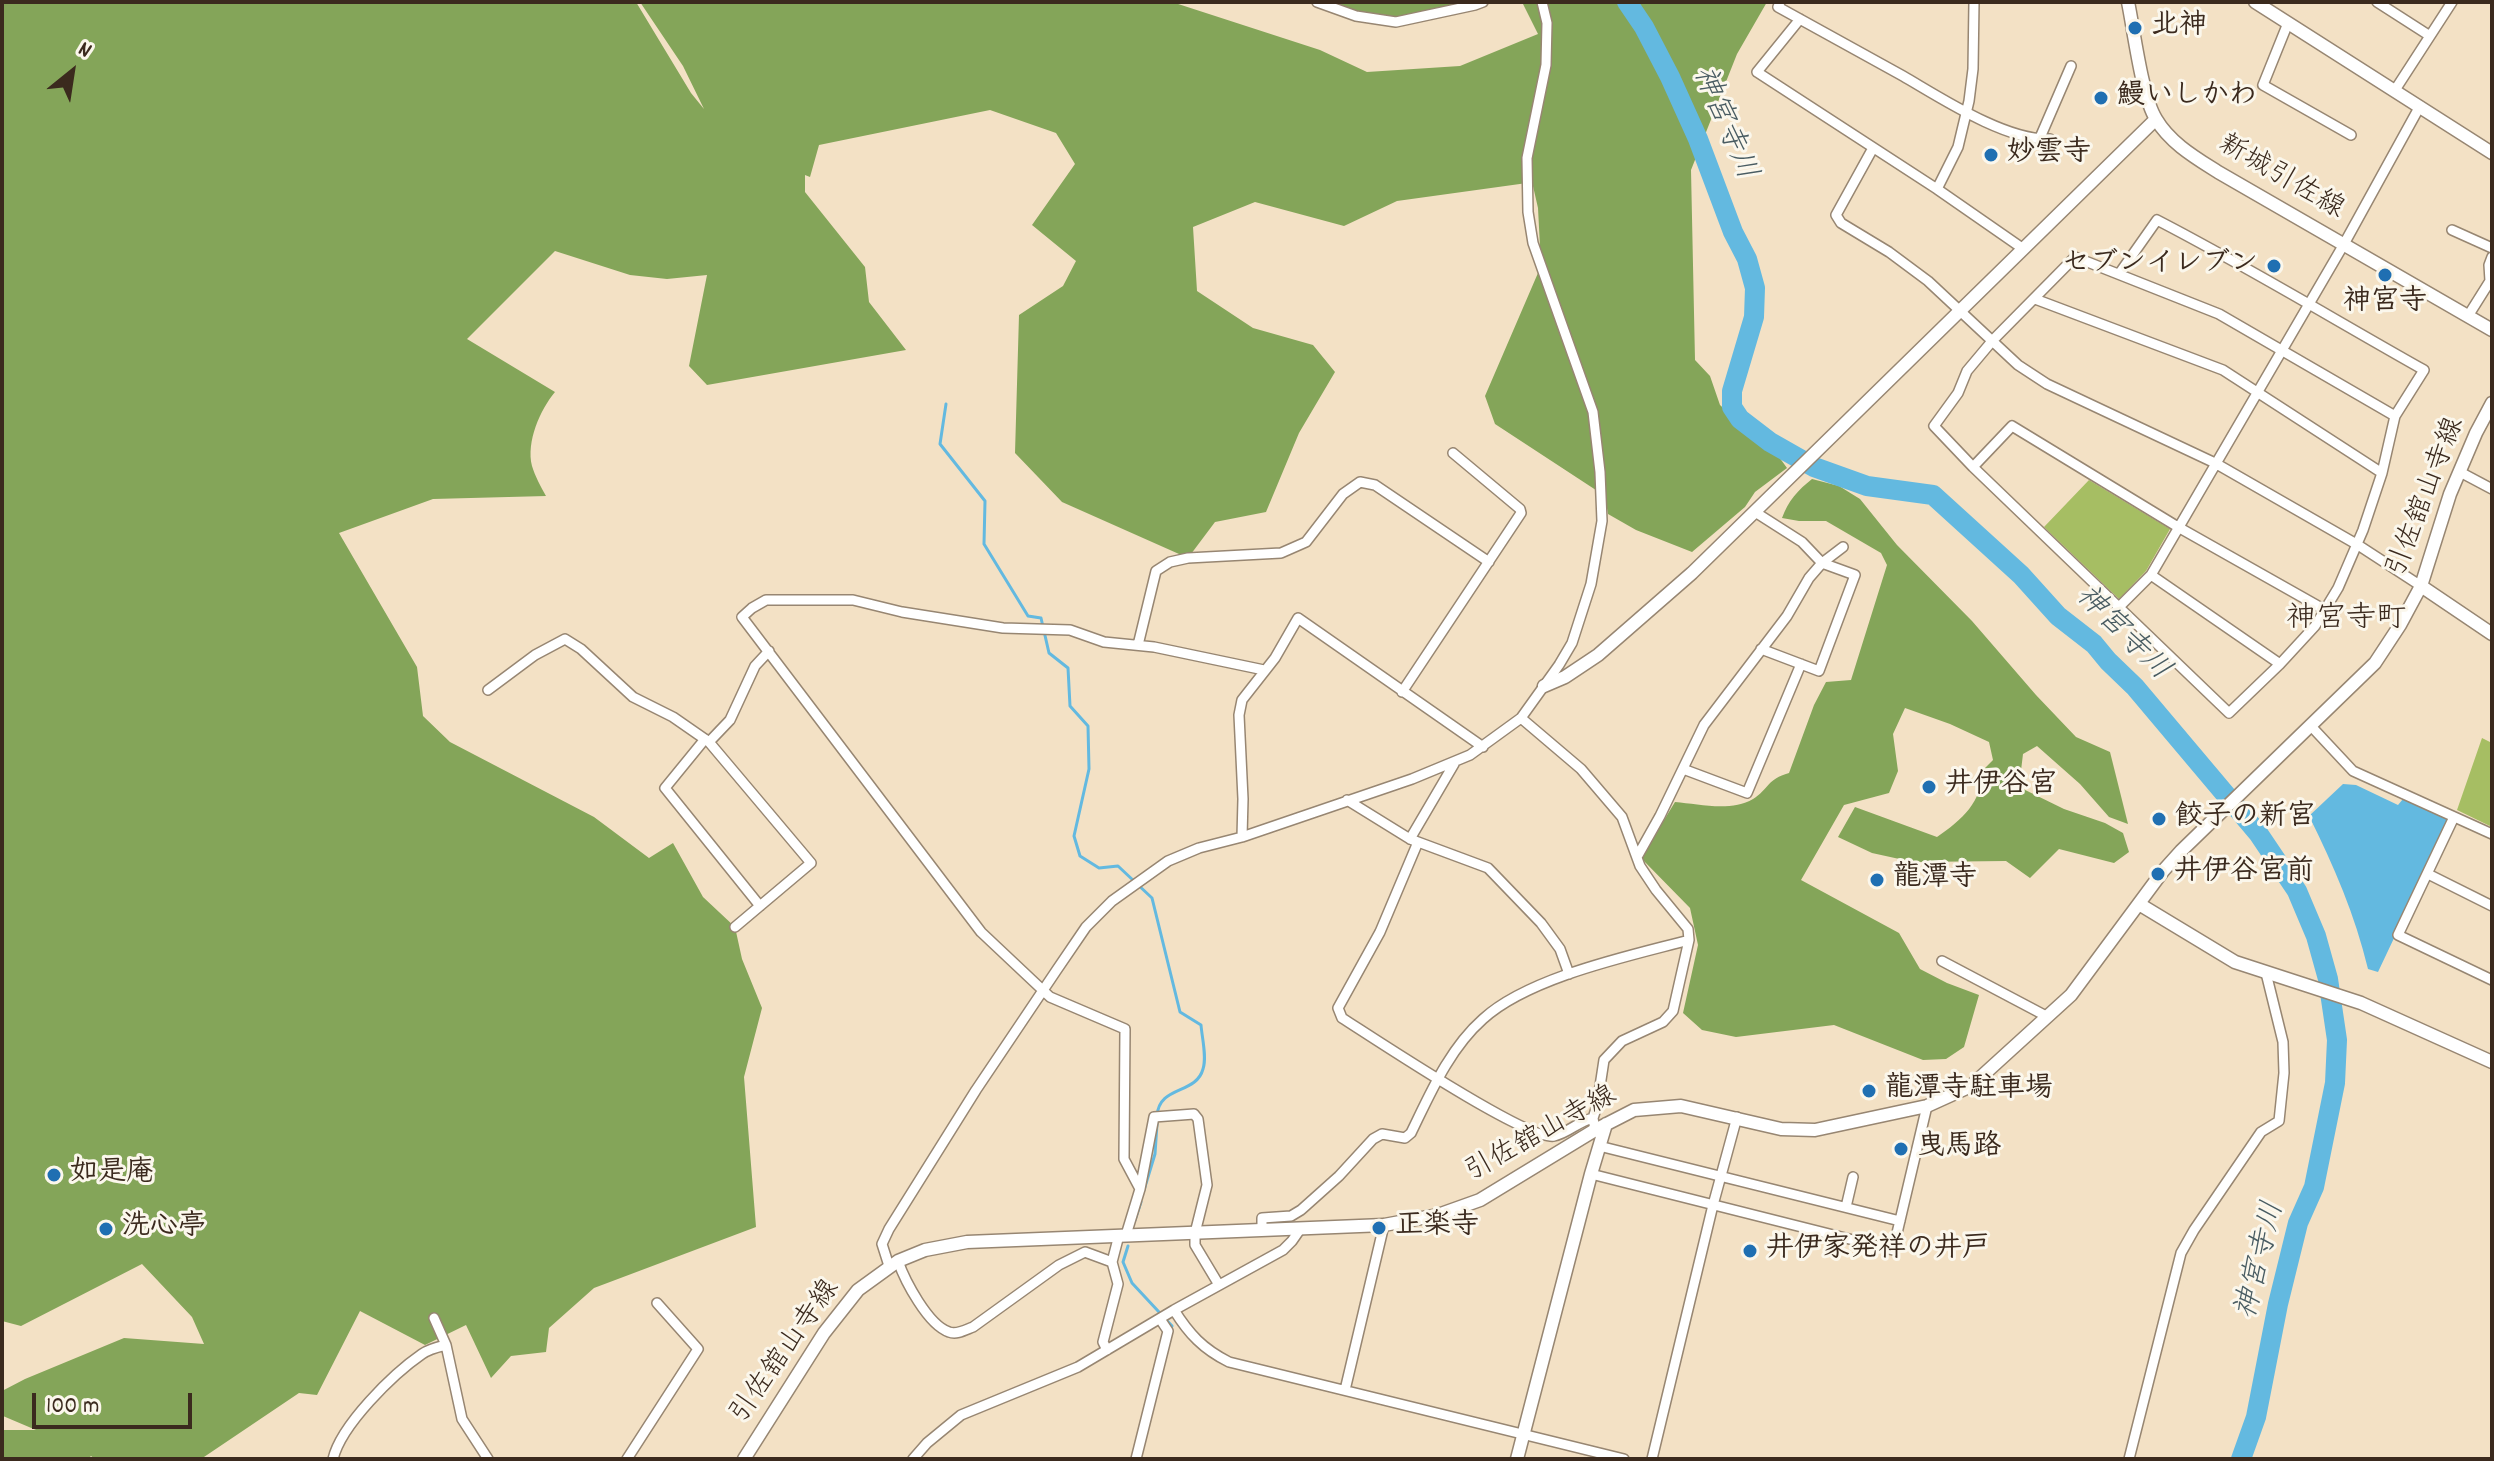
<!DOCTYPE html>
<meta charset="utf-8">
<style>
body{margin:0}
#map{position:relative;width:2494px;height:1461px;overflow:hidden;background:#f3e1c5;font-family:Dekko,sans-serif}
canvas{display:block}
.frame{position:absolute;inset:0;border:4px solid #3b2a1e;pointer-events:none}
.north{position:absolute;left:32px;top:32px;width:80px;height:80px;-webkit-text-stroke:6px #fbf7ec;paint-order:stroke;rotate:30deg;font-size:22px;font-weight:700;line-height:32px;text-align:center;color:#3b2a1e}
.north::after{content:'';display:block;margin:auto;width:28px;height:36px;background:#3b2a1e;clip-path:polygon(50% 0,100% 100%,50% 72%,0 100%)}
.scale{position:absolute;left:32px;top:1393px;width:160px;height:36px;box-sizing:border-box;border:4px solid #3b2a1e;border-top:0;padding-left:10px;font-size:24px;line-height:28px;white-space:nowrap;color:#3b2a1e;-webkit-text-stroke:6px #fbf7ec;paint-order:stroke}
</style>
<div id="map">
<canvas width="2494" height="1461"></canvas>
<div class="frame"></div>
<div class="north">N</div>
<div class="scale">100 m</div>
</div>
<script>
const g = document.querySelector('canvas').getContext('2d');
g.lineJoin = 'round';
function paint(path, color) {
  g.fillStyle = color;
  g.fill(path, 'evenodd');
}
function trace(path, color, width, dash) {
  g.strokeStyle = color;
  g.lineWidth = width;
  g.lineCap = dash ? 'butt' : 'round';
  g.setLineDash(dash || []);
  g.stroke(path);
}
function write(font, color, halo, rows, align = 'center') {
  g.font = font + ' Dekko,"Klee One",sans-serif';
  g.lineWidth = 6;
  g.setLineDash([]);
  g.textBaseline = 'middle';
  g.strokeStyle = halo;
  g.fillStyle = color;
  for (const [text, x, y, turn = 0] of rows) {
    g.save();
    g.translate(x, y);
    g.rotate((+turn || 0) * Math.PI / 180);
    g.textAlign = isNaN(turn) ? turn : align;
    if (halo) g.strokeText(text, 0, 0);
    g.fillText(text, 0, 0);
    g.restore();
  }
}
paint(new Path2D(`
 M 2089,480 L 2170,529 L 2146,571 L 2119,599 L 2044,527 Z
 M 2482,738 L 2492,743 L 2492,827 L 2457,810 Z`), '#a6be63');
paint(new Path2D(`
 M 2,2 L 636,2 L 691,93 L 704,109 L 683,66 L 640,2 L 1172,2 L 1320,50 L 1367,72 L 1460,66 L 1538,34 L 1522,2 L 1767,2 L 1737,54 L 1691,170 L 1695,360 L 1710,376 L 1720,405 L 1744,428 L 1766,439 L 1787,468 L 1755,492 L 1745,507 L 1692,552 L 1636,530 L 1608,514 L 1605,496 L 1495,424 L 1485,396 L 1541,266 L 1538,208 L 1530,173 L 1527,183 L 1397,201 L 1344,226 L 1255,202 L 1193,227 L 1197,291 L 1253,328 L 1313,345 L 1335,372 L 1299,433 L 1266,512 L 1215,522 L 1188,558 L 1062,502 L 1015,453 L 1019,315 L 1063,286 L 1076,261 L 1032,225 L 1075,164 L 1056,133 L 990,110 L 819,145 L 810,177 L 805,175 L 805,192 L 865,267 L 869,302 L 906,350 L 707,385 L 689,366 L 707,275 L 667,279 L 630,275 L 555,251 L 467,339 L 555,392 C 540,410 526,442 532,466 C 535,476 541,487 546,496 L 433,499 L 339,533 L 417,667 L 423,716 L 450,742 L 594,817 L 649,858 L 673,843 L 703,897 L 735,927 L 742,959 L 762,1008 L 744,1077 L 756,1227 L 594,1288 L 549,1328 L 546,1352 L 511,1356 L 491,1378 L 466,1325 L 425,1345 L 360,1311 L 317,1395 L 299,1393 L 201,1459 L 95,1459 L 91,1456 L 88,1459 L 2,1459 L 2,1430 L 36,1430 L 3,1416 L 2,1391 L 25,1379 L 124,1338 L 204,1344 L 192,1317 L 142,1264 L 21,1326 L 2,1321 Z
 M 1333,2 L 1480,2 L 1396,22 L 1334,8 Z
 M 1812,479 L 1839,486 L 1860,499 L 1897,545 L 1972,621 L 2036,695 L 2076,737 L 2110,752 L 2128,824 L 2109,817 L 2080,784 L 2037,746 L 2023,754 L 2019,787 L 2064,809 L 2105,823 L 2123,833 L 2129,852 L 2114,863 L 2059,849 L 2030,878 L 2006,861 L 1913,862 L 1872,853 L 1838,837 L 1855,807 L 1937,837 C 1962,820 1982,802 1983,770 L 1993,760 L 1989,742 L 1950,724 L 1905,708 L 1893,734 L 1898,771 L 1889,793 L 1844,805 L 1801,880 L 1899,933 L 1920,969 L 1947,983 L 1979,995 L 1964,1047 L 1946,1059 L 1923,1060 L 1834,1025 L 1736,1037 L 1702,1030 L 1683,1013 L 1698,945 L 1690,908 L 1641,858 L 1675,802 C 1699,804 1731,812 1753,799 C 1769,789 1767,779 1789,773 L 1814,705 L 1826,682 L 1851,680 L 1887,565 L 1881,553 L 1826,521 L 1799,521 L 1782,518 C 1788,501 1798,490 1812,479 Z`), '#84a559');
paint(new Path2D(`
 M 2343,784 L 2356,785 L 2398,805 L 2403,799 L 2447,819 L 2447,826 L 2378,972 L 2368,969 C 2355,915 2334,866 2309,816 Z`), '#63b9e0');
trace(new Path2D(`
 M 946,404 L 940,444 L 985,501 L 984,544 L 1028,616 L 1041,618 L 1049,653 L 1068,668 L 1070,706 L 1088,726 L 1089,769 L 1074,836 L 1080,856 L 1099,868 L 1118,866 L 1152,898 L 1180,1012 L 1201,1025 C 1202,1038 1207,1057 1203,1069 C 1196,1095 1159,1085 1157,1116
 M 1144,1190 L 1155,1154 L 1157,1124
 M 1135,1220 L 1141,1202
 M 1128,1246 L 1123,1262 L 1132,1283 L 1172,1326 L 1171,1328`), '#63b9e0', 3);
trace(new Path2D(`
 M 1627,2 L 1644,27 L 1670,77 L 1698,139 L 1733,232 L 1747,259 L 1755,288 L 1754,317 L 1732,391 L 1732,407 L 1740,419 L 1770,442 L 1814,467 L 1867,486 L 1933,495 L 2021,575 L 2058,616 L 2094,644 L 2108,661 L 2135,687 L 2258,833 L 2297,891 L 2316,936 L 2328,979 L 2337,1040 L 2335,1083 L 2314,1187 L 2298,1223 L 2278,1304 L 2256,1417 L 2241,1459`), '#63b9e0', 20);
const street = new Path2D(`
 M 1317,2 L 1356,16 L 1396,22 L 1475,5 L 1483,2
 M 1780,2 L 1778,7 C 1819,30 1861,53 1903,76 C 1941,98 2006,141 2050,139
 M 1974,2 L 1973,69 L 1969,101 L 1958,147 L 1937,189 L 2022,248
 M 2377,2 L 2430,36
 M 1800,19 L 1757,72 L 1937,189
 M 2288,23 L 2263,85 L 2351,135
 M 2395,90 L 2452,2
 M 2039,140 L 2071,66
 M 1873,148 L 1836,215 L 1841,223 L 1889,252 L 1928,281 L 2018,365 L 2047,384 L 2215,463 L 2358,545 L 2421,586
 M 2452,230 L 2492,248
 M 2119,274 L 2157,220 C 2248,267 2335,320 2424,370 L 2395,416 L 2382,473 L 2363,530 L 2338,588 L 2315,626 L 2280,664 L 2229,713 L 1973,467 L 1934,426 L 1958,393 L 1967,371 L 1993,340 L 2075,257 L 2219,314 L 2395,416
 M 2035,299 L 2223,370 L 2382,473
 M 2468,316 L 2490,281 L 2489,265 L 2492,257
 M 1973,467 L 2012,426 L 2178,527 L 2325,610
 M 2460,472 L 2492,489
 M 1755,512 L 1802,542 L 1822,563 L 1855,575 L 1819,671 L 1761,649
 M 2151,575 L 2280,664
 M 2118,608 L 2151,575 L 2344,244 L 2420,106
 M 1138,645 L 1156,571 L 1170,562 L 1188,558 L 1281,553 L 1306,542 L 1343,494 L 1360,482 L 1375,485 L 1489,562
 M 488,690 L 535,655 L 565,639 L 581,649 L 633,697 L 673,717 L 709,742 L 730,720 L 755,666 L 769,651
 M 1402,692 L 1521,513 L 1520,509 L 1453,453
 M 1521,718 L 1581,769 L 1622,817 L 1640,866 L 1656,890 L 1688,929 L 1689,940 L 1673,1011 L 1663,1022 L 1622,1041 L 1604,1060 L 1597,1106 L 1593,1118 L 1595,1130
 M 2310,725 L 2353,771 L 2492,834
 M 705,739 L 665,788 L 760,906
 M 709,742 L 811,863 L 735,927
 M 1683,769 L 1747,793 L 1801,664
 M 1347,800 L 1410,839 L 1488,868 L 1541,923 L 1560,949 L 1569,974
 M 2454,817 L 2398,935 L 2492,980
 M 1242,837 L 1243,799 L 1239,715 L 1242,700 L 1275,658 L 1298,618 L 1483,747
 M 1410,839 L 1454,764
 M 1418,842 L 1380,932 L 1338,1008 L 1342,1018 C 1372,1037 1529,1142 1554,1136 C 1568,1133 1579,1121 1593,1118
 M 1637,857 L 1660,816 L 1704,725 L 1787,616 L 1809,578 L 1822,563 L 1843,547
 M 2428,874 L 2492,906
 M 1942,961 L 2048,1017
 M 1599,1146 L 1900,1221
 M 1591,1174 L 1893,1250 L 1927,1106
 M 1140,1189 L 1154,1117 L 1194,1114 L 1198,1119 L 1207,1185 L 1195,1233 L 1195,1245 L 1219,1285
 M 1846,1207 L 1853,1177
 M 1262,1230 L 1262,1218 L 1291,1216 L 1301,1210 L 1339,1176 L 1373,1139 L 1382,1134 L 1405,1138 L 1411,1133 C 1430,1094 1449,1049 1483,1019 C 1529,977 1629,956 1689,940
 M 1126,1235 L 1140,1189 L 1124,1159 L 1125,1029 L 1050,997 L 981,932 L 742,617 L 752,608 L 766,600 L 853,600 L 902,612 L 1003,628 L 1070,630 L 1104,642 L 1154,647 L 1264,670
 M 898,1261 C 905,1281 928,1325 949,1332 C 957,1335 965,1330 973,1327 L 1059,1265 L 1085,1252 L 1112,1262 L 1119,1235
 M 889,1266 L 882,1244 L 889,1229 L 976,1090 L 1056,971 L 1086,927 L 1112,901 L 1168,861 L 1199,848 L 1242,837 L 1412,779 L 1470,755 L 1521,718 L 1559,665 L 1572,643 L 1591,584 L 1602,521 L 1600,472 L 1593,412 L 1533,243 L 1528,212 L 1527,158 L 1546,65 L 1547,23 L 1542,2
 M 1174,1310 C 1189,1334 1203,1349 1229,1362 L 1624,1459
 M 434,1318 L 446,1345 L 462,1419 L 488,1459
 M 1107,1350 L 1103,1342 L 1118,1284 L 1112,1262
 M 1345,1390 L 1384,1225
 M 333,1459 C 341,1425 393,1374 422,1354 C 429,1349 438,1347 446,1345
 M 627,1459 L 698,1349 L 657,1303
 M 913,1459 L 927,1443 L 961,1415 L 1078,1367 L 1174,1310 L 1283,1250 L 1292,1241 L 1301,1228
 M 1136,1459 L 1168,1331 L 1160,1319
 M 1652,1459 L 1713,1205 L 1737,1117
 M 2129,1459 L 2181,1253 L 2194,1230 L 2261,1132 L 2279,1121 L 2284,1073 L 2283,1042 L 2266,973`);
const secondary = new Path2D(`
 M 2128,2 C 2134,31 2142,97 2156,119 C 2170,143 2196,158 2218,172 L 2492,330
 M 2255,2 L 2492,153
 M 2421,586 L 2492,634
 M 1544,686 L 1565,677 L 1598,655 L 1692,573 L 2156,119
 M 2139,904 L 2235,962 L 2361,1003 L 2492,1062
 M 744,1459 L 824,1333 L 858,1290 L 898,1261 L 925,1250 L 967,1242 L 1384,1225 L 1438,1215 L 1480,1200 L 1595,1130 L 1634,1110 L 1681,1106 L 1781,1129 L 1815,1130 L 1927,1106 L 1971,1086 L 2071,995 L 2163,871 L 2181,851 L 2375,663 L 2400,625 L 2421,586 L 2450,494 L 2476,433 L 2492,403
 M 1517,1459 L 1591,1174 L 1606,1124`);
trace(street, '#978672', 12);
trace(secondary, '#978672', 15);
trace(street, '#fff', 9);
trace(secondary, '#fff', 12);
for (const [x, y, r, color] of [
 [2135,28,8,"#1f6fb2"],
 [2101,98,8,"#1f6fb2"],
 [1991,155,8,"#1f6fb2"],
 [2274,266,8,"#1f6fb2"],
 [2385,275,8,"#1f6fb2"],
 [1929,787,8,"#1f6fb2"],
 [2159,819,8,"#1f6fb2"],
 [2158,874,8,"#1f6fb2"],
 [1877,880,8,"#1f6fb2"],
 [1869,1091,8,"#1f6fb2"],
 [1901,1149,8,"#1f6fb2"],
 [54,1175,8,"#1f6fb2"],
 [1379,1228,8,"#1f6fb2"],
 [106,1229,8,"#1f6fb2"],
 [1750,1251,8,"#1f6fb2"]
]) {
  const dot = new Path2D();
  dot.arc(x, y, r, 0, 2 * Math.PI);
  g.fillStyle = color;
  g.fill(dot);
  trace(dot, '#fbf7ec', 3);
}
write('bold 28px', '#3b2a1e', '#fbf7ec', [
 ["北神",2151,28],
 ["鰻いしかわ",2117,98],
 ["妙雲寺",2007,155],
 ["セブンイレブン",2258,266,"right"],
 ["神宮寺",2385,304,"center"],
 ["井伊谷宮",1945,787],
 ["餃子の新宮",2175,819],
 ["井伊谷宮前",2174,874],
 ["龍潭寺",1893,880],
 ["龍潭寺駐車場",1885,1091],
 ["曳馬路",1917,1149],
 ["如是庵",70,1175],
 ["正楽寺",1395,1228],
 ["洗心亭",122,1229],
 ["井伊家発祥の井戸",1766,1251]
], 'left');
write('28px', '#3b2a1e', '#fbf7ec', [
 ["新城引佐線",2280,179,30],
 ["引佐舘山寺線",2428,498,-69],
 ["引佐舘山寺線",1542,1136,-29],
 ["引佐舘山寺線",787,1353,-55]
]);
write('italic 30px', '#495c62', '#fbf7ec', [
 ["神宮寺川",1722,124,67],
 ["神宮寺川",2121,635,45],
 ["神宮寺川",2263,1261,-76]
]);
write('30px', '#3b2a1e', '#fbf7ec', [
 ["神宮寺町",2346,622]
]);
</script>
